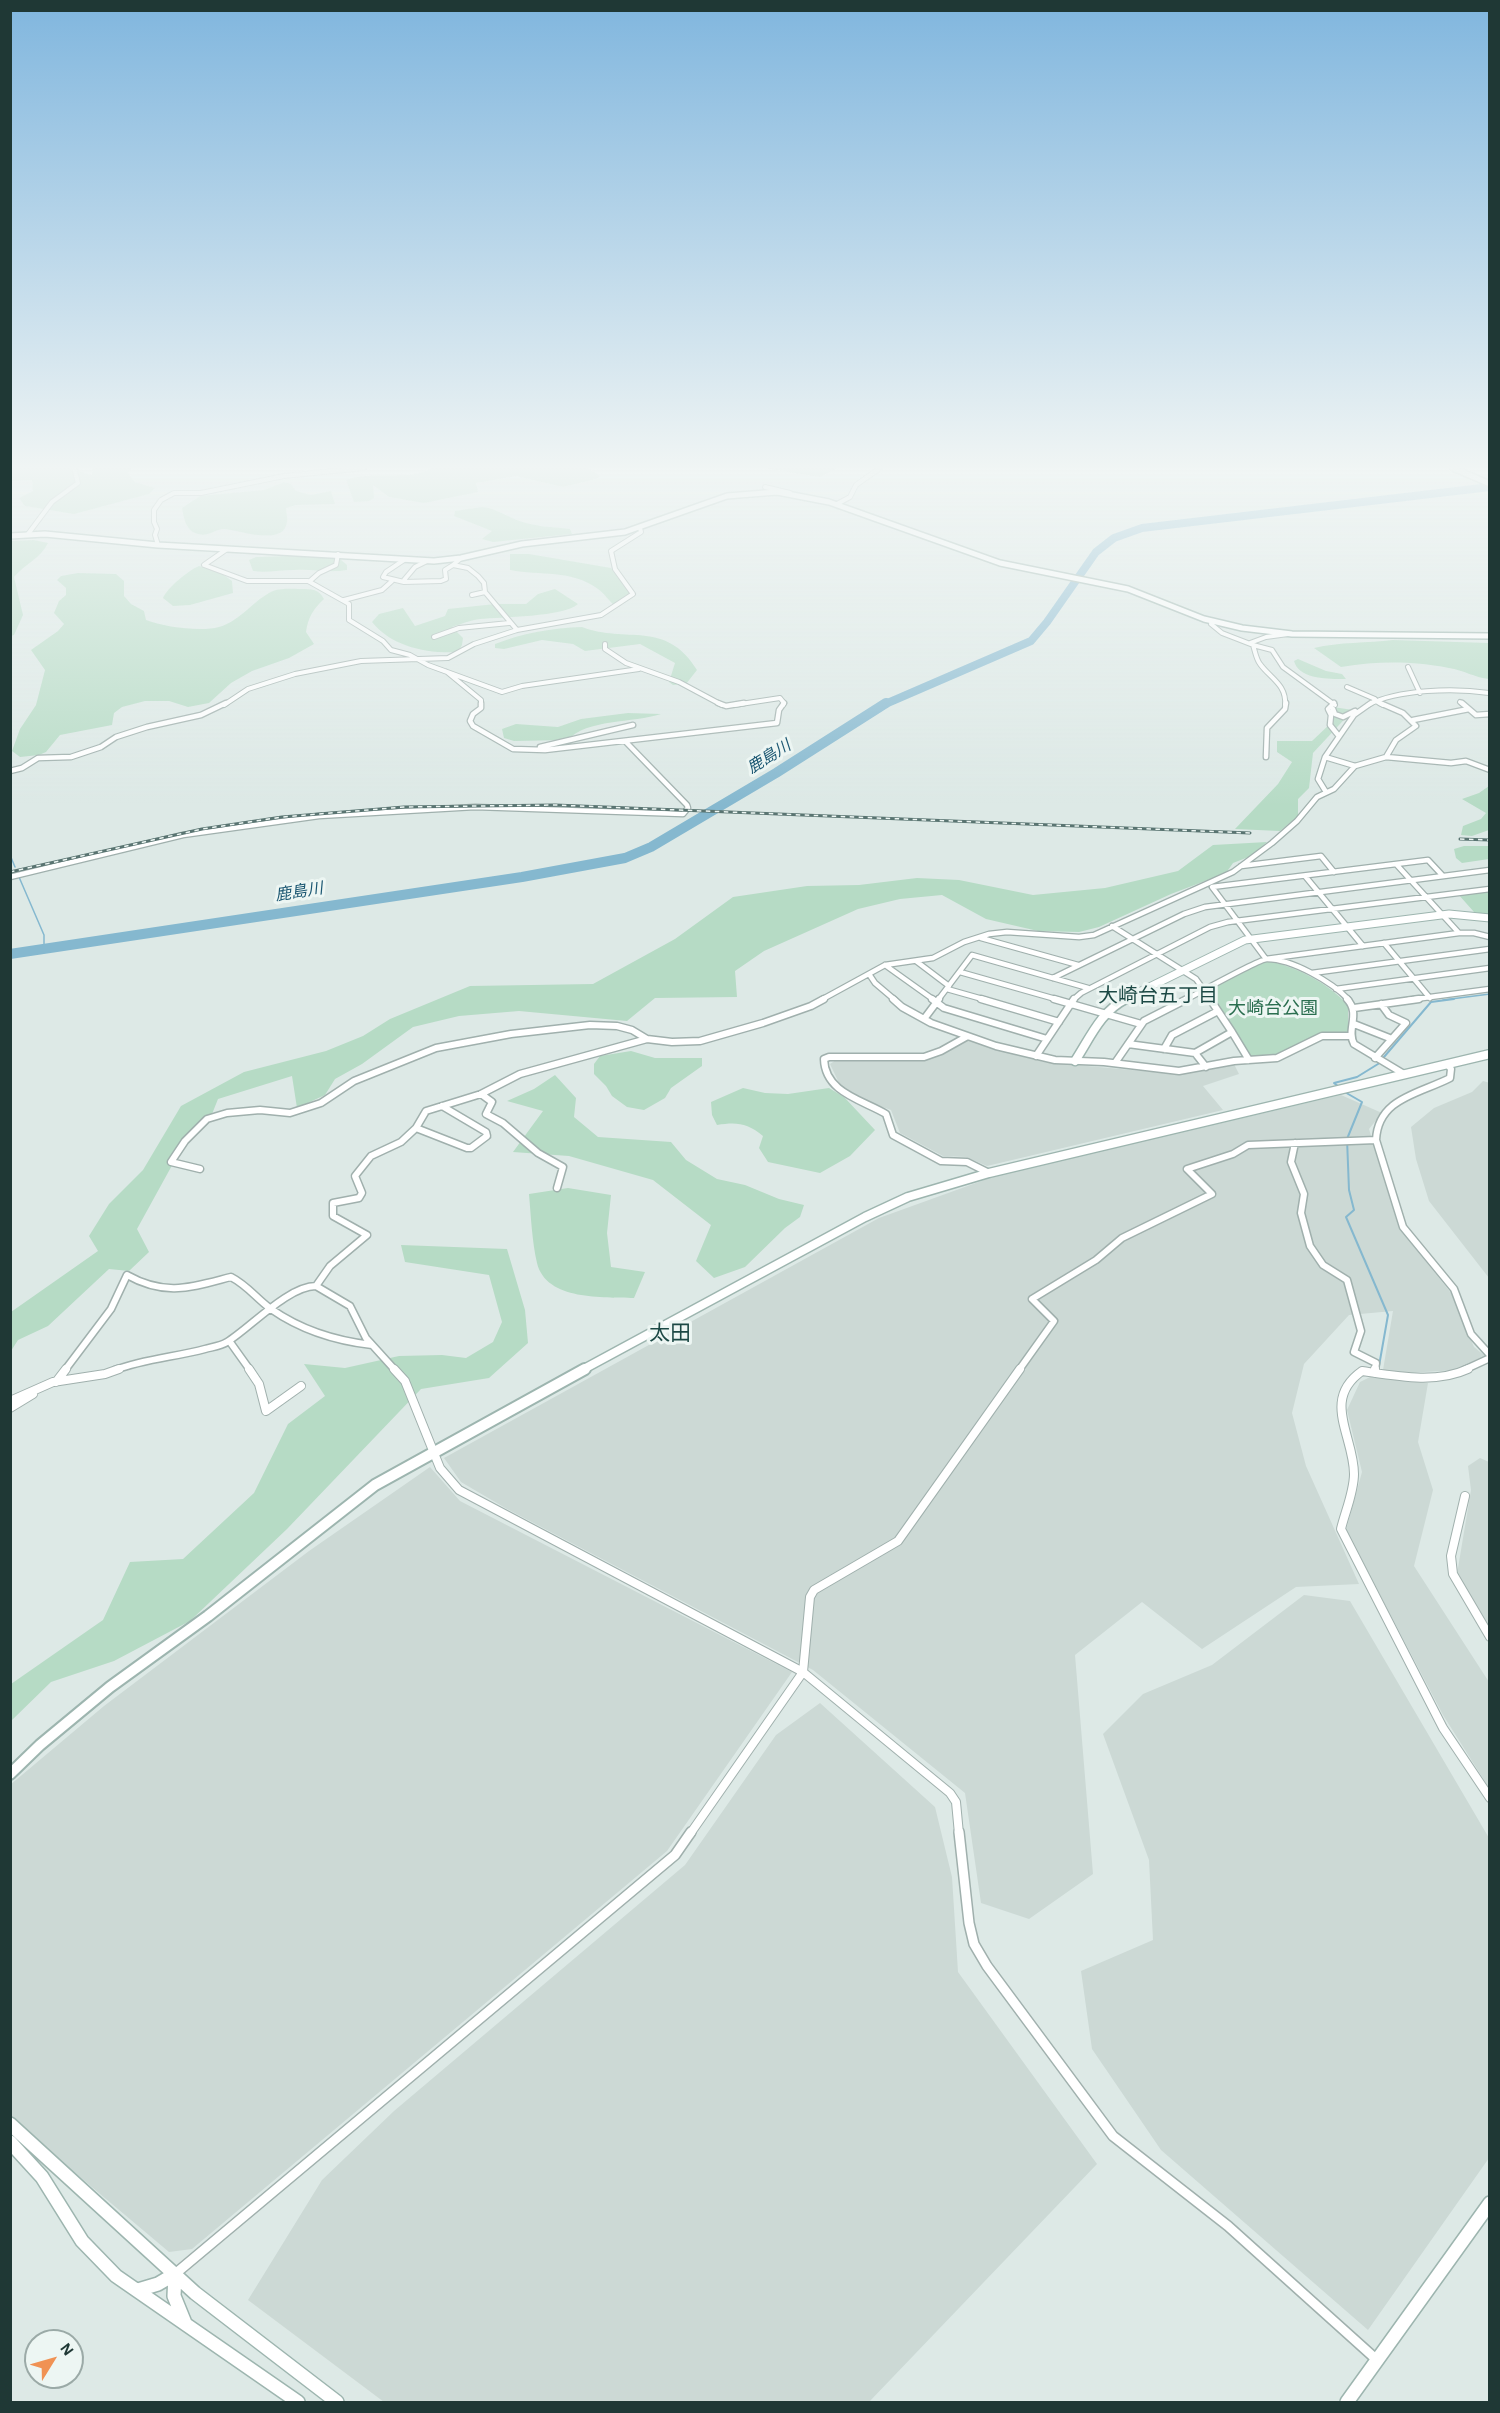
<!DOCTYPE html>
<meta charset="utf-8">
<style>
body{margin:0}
#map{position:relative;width:1500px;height:2413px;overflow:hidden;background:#dde9e6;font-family:"Alegreya Sans",sans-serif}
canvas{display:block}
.frame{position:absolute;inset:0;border:12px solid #1f3835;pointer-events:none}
.north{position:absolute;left:24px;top:2329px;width:60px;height:60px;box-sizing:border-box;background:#edf6f3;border:2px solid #9baaa7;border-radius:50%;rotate:53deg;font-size:16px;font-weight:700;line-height:24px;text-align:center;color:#1f3835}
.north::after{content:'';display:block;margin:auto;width:21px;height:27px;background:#f09254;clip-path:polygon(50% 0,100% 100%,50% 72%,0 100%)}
</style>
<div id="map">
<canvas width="1500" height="2413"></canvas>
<div class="frame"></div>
<div class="north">N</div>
</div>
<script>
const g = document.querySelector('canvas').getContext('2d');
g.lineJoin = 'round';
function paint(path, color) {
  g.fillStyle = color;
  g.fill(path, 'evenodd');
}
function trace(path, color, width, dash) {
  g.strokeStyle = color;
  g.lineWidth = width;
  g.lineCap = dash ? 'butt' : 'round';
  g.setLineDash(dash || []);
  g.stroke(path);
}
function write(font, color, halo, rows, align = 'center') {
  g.font = font + ' "Alegreya Sans","Noto Sans JP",sans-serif';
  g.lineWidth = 6;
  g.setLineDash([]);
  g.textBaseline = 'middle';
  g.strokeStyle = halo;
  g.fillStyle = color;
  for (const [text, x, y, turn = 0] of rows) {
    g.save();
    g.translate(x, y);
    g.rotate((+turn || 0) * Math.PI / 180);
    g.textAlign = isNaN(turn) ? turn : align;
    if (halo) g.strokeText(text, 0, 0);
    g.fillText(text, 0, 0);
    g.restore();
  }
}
paint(new Path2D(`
 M 966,1040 L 1044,1062 L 1175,1074 L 1234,1064 L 1239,1074 L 1203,1086 L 1223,1110 L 987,1166 L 966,1157 L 943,1156 L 900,1133 L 891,1110 L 855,1097 L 840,1085 L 830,1064 L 836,1060 L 926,1060 Z
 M 1483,1081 L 1490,1083 L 1489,1278 L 1429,1201 L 1416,1159 L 1411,1127 L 1434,1108 L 1472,1092 Z
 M 1341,1095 L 1382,1113 L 1369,1129 L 1399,1228 L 1451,1293 L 1474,1347 L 1485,1356 L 1457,1370 L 1408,1373 L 1383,1370 L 1393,1311 L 1349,1315 L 1304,1364 L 1292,1413 L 1306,1466 L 1359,1584 L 1296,1587 L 1202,1649 L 1142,1602 L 1075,1655 L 1093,1874 L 1029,1919 L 981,1903 L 965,1793 L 813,1670 L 507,1509 L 461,1482 L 444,1458 L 879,1218 L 998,1175 Z
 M 1370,1377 L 1428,1383 L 1418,1442 L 1433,1490 L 1414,1566 L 1489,1682 L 1489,1788 L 1443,1715 L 1346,1530 L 1362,1472 L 1347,1410 L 1360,1382 Z
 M 1480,1458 L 1489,1462 L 1489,1629 L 1457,1574 L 1471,1490 L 1468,1466 Z
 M 430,1467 L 460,1501 L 792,1672 L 667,1851 L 192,2249 L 169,2252 L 11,2119 L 10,1785 L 104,1706 L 309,1551 Z
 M 1304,1595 L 1350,1601 L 1489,1838 L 1489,2158 L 1368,2330 L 1161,2150 L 1092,2049 L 1081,1971 L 1153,1940 L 1149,1860 L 1103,1734 L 1143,1694 L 1212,1665 Z
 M 820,1703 L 935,1807 L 952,1877 L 958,1972 L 1097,2164 L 869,2402 L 384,2402 L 248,2300 L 322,2180 L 394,2111 L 685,1865 L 776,1735 Z`), '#ccd9d5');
paint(new Path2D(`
 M 10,468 L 77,468 L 80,472 L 92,475 L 93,468 L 131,468 L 128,473 L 135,482 L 155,488 L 149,494 L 74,514 L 25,506 L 19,498 L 33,491 L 32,480 L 12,481 Z
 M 433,468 L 587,468 L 600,476 L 596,479 L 563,487 L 516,476 L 476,483 L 478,492 L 424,503 L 389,497 L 373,485 L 374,498 L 369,501 L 354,502 L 346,480 C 374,470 405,482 433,468 Z
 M 766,468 L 837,468 L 820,477 Z
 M 284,482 L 291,484 L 296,491 L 311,495 L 331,491 L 335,504 L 296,505 L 286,508 C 286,512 288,518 287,522 C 284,547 239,530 224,529 C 215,529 209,537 198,534 C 186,531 184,519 182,508 L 200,496 L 264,490 Z
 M 482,507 C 497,508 510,519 526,523 C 540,527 555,527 570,529 L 572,534 L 493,542 L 482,539 L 492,531 L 454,516 L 455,511 Z
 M 34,540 L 48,543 C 41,558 25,564 14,577 L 23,615 L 14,635 L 11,636 L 11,541 Z
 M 510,554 L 529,554 L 611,568 L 632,593 L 615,606 C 609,601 604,593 598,589 C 571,569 540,576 510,570 Z
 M 288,556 L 340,559 L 347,565 L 347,570 C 329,573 313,569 295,570 C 280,570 267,573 253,571 L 249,560 L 256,557 Z
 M 199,566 L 217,570 L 232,581 L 233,593 L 190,605 L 173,606 L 163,598 C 167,588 189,570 199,566 Z
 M 78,573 L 116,574 L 124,581 L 124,596 L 131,604 L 144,611 L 146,620 C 164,627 201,632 219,627 C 241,621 253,600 273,591 C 281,588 293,589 301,589 C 312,589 319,589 324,599 C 313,609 308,618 306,632 L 314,644 L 289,658 L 252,671 L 231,683 L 209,703 L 188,707 L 169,701 L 145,701 L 122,707 L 114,713 L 112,725 L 60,735 L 46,752 L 39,755 L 20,757 L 12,751 L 20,729 L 36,705 L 45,670 L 31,650 L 58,631 L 64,624 L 54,613 L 59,601 L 66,595 L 66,588 L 57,580 L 61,576 Z
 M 555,589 L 578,604 C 565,617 500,617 480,619 C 471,620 461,624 452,627 L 463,638 L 462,645 L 458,652 C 428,654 392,647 372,622 L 379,614 L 403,608 L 415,626 L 445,616 L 448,609 L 495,604 L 526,604 L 538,594 Z
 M 582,627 C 626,644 666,619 697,670 L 686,684 L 673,685 L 669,682 L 675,663 L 640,644 L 585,651 L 573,644 L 542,640 L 504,649 L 495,648 L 495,644 C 523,633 552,628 582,627 Z
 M 1393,640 L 1489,643 L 1489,679 C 1476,678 1463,670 1449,668 C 1410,661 1380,661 1341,667 L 1314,648 C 1339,642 1367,643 1393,640 Z
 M 1298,659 L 1326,671 L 1342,674 L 1346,679 C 1330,679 1299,680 1294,661 Z
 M 1333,707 L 1353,710 L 1313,753 L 1309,788 L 1298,799 L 1298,816 L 1280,831 L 1235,829 L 1278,784 L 1292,762 L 1277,752 L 1277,741 L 1312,741 L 1332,722 Z
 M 628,713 L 661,714 C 634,723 586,719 568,740 L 514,741 L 504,738 L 502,729 L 516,724 L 558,727 L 581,719 Z
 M 1489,786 L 1489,830 L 1472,836 L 1461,835 L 1463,826 L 1481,819 L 1486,813 L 1462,799 L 1479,793 Z
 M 1267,842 L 1251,856 L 1233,863 L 1226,873 L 1171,894 L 1099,927 L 1079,932 L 1038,931 L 986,919 L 942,895 L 900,899 L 858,909 L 764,951 L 735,971 L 737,997 L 655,998 L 627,1021 L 519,1011 L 459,1016 L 413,1027 L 362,1064 L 335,1079 L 325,1095 L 297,1108 L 292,1076 L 218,1099 L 208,1124 L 181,1149 L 137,1229 L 149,1252 L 129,1271 L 109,1269 L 48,1326 L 18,1340 L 11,1351 L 11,1312 L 98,1251 L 89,1236 L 109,1204 L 143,1170 L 181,1106 L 244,1072 L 326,1051 L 363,1036 L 390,1019 L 470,986 L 593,984 L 675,939 L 733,897 L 807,886 L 859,885 L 917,878 L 959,880 L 1033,895 L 1105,888 L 1178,871 L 1213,845 Z
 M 1464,846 L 1489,846 L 1489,859 L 1462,863 L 1456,858 L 1454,849 Z
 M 1489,890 L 1489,915 L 1474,912 L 1458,894 Z
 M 1270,961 C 1300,969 1326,982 1348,1005 L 1348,1032 L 1332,1035 L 1278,1056 L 1251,1058 L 1209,989 L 1262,962 Z
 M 631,1051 L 655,1058 L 702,1058 L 702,1066 L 671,1088 L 665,1098 L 644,1110 L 627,1107 L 612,1096 L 606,1086 L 594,1074 L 594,1064 L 600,1056 Z
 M 555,1075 L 576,1098 L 574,1117 L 598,1137 L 671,1142 L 686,1160 L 717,1179 L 745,1185 L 779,1199 L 804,1205 L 800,1217 L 785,1228 L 745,1267 L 714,1278 L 696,1261 L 711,1225 L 653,1180 L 569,1156 L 513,1152 L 543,1111 L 507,1101 L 534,1089 Z
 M 743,1088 L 765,1093 L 788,1094 L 829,1088 L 844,1097 L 875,1130 L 850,1156 L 820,1173 L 768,1162 L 759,1148 L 763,1136 C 747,1123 737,1122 717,1125 L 712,1115 L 711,1102 Z
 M 568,1188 L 611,1195 L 607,1233 L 611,1267 L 645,1272 L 634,1298 C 604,1297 546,1301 537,1263 C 532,1241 531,1217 529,1194 Z
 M 401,1245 L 507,1249 L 525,1310 L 528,1343 L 489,1378 L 421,1389 L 287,1529 L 190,1621 L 114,1661 L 51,1682 L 11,1721 L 11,1684 L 103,1620 L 130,1562 L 183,1559 L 254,1493 L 288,1424 L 325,1396 L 304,1364 L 345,1368 L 399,1356 L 442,1355 L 466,1358 L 493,1342 L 502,1322 L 489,1275 L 405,1262 Z`), '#b6dbc5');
trace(new Path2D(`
 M 10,855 L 15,867
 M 19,877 L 44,935 L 44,948
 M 1443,1000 L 1490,994`), '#85b8cf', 1.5);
trace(new Path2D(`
 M 1339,1087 L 1334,1083 L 1357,1077 L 1378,1064 L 1431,1002 L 1454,999
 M 1343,1091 L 1362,1102 L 1347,1139 L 1349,1190 L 1354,1210 L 1346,1217 L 1388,1315 L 1379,1366`), '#85b8cf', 2);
trace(new Path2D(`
 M 883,705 L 1031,641 L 1047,622 L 1096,552 L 1114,538 L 1142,528 L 1490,487`), '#85b8cf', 8);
trace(new Path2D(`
 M 10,954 L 522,877 L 625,858 L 651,847 L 776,773 L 886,703`), '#85b8cf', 10);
const streetFar4 = new Path2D(`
 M 765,487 L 790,493
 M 837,504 L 850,497 L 856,485 L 880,468
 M 28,534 L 52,502 L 78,483 L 74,468
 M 158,545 L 155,535 L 157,529 L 154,522 L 154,510 L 161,500 L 174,493 L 201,493 L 284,476 L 364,468
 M 227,549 L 204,565 L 247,581 L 308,581 L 349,604 L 349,620 L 383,641 L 391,650 L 410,655 L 428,665 L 502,692 L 522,686 L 639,669
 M 461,558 L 453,565 L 468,568 L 478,576 L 484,583 L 485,592 L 517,630
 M 404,560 L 386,572 L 383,577 L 404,582 L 441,581 L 446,579 L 445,570 L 453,565
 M 404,580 L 415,567 L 427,561
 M 310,581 L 319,573 L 336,565 L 338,554
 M 472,595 L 485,592
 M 344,600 L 382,590 L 392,581
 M 1213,622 L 1211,624 L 1222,633 L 1253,645 C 1255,651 1256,659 1260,664 C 1270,678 1287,685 1285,705
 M 434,637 L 459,628 L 509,623
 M 1250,643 L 1266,637 L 1288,634
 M 605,644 L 605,649 L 626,663 L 679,682 L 722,705
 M 1253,645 L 1272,650 L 1283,667 L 1335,705
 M 1408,667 L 1420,693
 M 447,672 L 481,700 L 481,705
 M 1347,687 L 1375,699
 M 1374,700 L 1383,705
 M 1460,702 L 1464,705
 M 224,705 L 248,689 L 295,674 L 361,661 L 448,658 L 474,644 L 517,630 L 601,615 L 633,594 L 615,569 L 611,551 L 641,532 L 640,528
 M 734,705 L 780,698 L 784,703 L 783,705
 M 1368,705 C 1398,689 1455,688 1489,693`);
const streetFar3 = new Path2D(`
 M 481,703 L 481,708 L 473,714 L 470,721 L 473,726 L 513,749 L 545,750 L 777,723 L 779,710 L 784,703
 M 718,703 L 726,706 L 744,703
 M 1334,703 L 1328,709 L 1331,715 L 1330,725 L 1338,735
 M 1380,703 L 1403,713 L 1416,726 L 1396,740 L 1386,757
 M 1462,703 L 1476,715 L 1490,714
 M 1333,709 L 1335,714 L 1343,717 L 1355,711
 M 1413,720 L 1469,709
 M 540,747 L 633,725
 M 1266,757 L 1267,728 L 1285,709 L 1286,703
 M 1325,757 L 1318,779 L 1326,792
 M 1355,766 L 1325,757 L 1354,715 L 1371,703
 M 10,771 L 22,768 L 38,758 L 71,757 L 101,747 L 116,737 L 147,727 L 201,715 L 226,703
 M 1396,864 L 1459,933 L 1266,959 L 1212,887 Z
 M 1396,864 L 1428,860 L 1443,876
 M 1241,866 L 1321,856 L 1334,872
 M 1305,876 L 1363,946
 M 10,877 L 183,835 L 319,816 L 475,807 L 683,814 L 688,808 L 687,805 L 625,741
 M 1112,926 L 1196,979 L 1211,1000
 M 1459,933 L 1474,933 L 1490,937
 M 981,938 L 1078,965
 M 1384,943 L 1430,998
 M 916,961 L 949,986
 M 885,965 L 934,1000
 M 960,972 L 1059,1000
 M 1312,973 L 1490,949
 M 869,974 L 875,983 L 895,1000
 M 1053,978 L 1184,914 L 1205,907 L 1490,870
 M 947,989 L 986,1000
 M 1336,989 L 1490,968
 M 821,1000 L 885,965 L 933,958 L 964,942 L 989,934 L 1007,932 L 1079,937 L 1094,935 L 1233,872 L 1272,843 L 1297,821 L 1317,797 L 1334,789 L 1355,766 L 1386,757 L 1451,763 L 1466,761 L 1490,770
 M 938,1000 L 972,955 L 1088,988
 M 1073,1000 L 1081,993 L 1210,927 L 1228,922 L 1490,889
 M 1185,1000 C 1197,994 1259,959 1267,959 C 1292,959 1332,982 1349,1000
 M 1408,1000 L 1490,989`);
const streetFar2 = new Path2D(`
 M 893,999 L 902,1007 L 931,1023 L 996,1046 L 1055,1060 L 1104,1062 L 1179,1071 L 1234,1061 L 1277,1058 L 1322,1036 L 1351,1036
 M 932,999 L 944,1008 L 1047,1039
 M 981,999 L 1059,1022
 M 1054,999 L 1141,1024
 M 1347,999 C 1361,1014 1346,1029 1354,1044 L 1404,1074
 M 1354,1008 L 1419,999
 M 924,1019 L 939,999
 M 1354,1024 L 1392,1039
 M 1232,1032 L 1249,1060
 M 966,1037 L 941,1051 L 924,1057 L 829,1057 L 824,1059 C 825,1093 863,1100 886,1114 L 893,1135 L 941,1161 L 967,1162 L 989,1173
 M 1128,1044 L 1195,1053 L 1232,1032 L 1210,999
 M 1164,1049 L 1172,1035 L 1218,1011
 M 1195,1053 L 1206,1067
 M 1036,1056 L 1074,999
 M 1375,1058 L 1406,1023 L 1389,1015 L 1381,1004
 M 1115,1063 L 1144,1021 L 1187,999
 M 1447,1064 L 1451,1069 L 1450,1078 C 1419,1094 1378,1098 1376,1140 L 1403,1227 L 1454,1289 L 1471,1334 L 1490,1355
 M 481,1094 L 492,1102 L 486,1114 L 503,1123 L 538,1153 L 563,1167 L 557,1188
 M 416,1128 L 467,1148 L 471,1148 L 487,1136 L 486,1132 L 442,1106
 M 1295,1143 L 1291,1162 L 1304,1194 L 1301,1213 L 1310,1246 L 1323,1265 L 1347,1280 L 1361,1331 L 1354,1352 L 1376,1363 L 1375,1370
 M 200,1169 L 171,1162 L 185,1141 L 207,1119 L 227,1113 L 260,1110 L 290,1113 L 321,1103 L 354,1081 L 436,1048 L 511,1034 L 590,1025 L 617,1026 L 632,1030 L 647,1039
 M 230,1342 L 250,1370
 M 65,1370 L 111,1309 L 127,1275 C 166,1297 192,1287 231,1277 C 247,1285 257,1299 271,1309 C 301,1330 337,1341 372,1345
 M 115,1370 C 144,1359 175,1357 205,1349 C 212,1347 221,1346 227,1342 C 250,1328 288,1286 316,1286
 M 395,1370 L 366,1338 L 350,1306 L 316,1286 L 330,1266 L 367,1235 L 333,1216 L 333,1203 L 359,1198 L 362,1193 L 355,1176 L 371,1156 L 401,1142 L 416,1128 L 426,1111 L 481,1094 L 520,1074 L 647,1039 L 672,1042 L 700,1041 L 763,1023 L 811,1006 L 824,999
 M 1019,1370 L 1054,1321 L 1032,1299 L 1096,1260 L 1122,1238 L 1212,1194 L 1187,1169 L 1233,1154 L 1248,1145 L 1376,1140
 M 1464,1370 L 1490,1358`);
const streetFar1 = new Path2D(`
 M 249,1369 L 259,1384 L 266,1411 L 301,1386
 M 394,1369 L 405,1381 L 440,1468 L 459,1490 L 803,1672 L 950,1793 L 956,1802 L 959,1834
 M 1468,1369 C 1436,1384 1396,1376 1362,1371 C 1321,1400 1354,1436 1354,1474 C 1354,1492 1345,1512 1341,1529 L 1443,1728 L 1490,1798
 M 1375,1373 L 1375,1369
 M 56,1382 L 66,1369
 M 10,1401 L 53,1382 L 105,1374 L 119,1369
 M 10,1408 L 33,1394
 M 1465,1496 L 1451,1556 L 1453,1574 L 1490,1637
 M 690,1834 L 803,1672 L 810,1597 L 814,1590 L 898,1541 L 1020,1369`);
const street = new Path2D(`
 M 959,1832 L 969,1923 L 974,1944 L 987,1966 L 1113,2136 L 1228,2226 L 1377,2360
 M 175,2274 L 675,1855 L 691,1832`);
const secondaryFar4 = new Path2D(`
 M 1453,468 L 1490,484
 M 10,536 L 45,534 L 158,545 L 434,561 L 461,558 L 522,544 L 625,532 L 727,496 L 777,492 L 829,502 L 1000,563 L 1128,589 L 1204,619 L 1242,628 L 1292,634 L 1490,636`);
const secondaryFar3 = new Path2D(`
 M 1123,1000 L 1245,940 L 1449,914 L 1490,918`);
const secondaryFar2 = new Path2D(`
 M 1075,1061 C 1090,1038 1101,1011 1126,999
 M 582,1370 L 865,1217 L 908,1197 L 989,1173 L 1490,1054`);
const secondaryFar1 = new Path2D(`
 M 10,1774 L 40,1745 L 110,1687 L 208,1616 L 375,1485 L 585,1369`);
const secondary = new Path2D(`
 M 10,2124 L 195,2293 L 337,2402
 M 10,2142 L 42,2177 L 82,2241 L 116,2276 L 298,2402
 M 175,2274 L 174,2296 L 185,2323
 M 138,2290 L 158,2284 L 175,2274
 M 1347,2402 L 1490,2203`);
trace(streetFar4, '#a0b0ad', 6);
trace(streetFar3, '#a0b0ad', 7);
trace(streetFar2, '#a0b0ad', 9);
trace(streetFar1, '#a0b0ad', 10);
trace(street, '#a0b0ad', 12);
trace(secondaryFar4, '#9db5af', 8);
trace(secondaryFar3, '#9db5af', 9);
trace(secondaryFar2, '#9db5af', 11);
trace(secondaryFar1, '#9db5af', 14);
trace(secondary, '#9db5af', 16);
trace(streetFar4, '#fff', 4);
trace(streetFar3, '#fff', 4.5);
trace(streetFar2, '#fff', 6);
trace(streetFar1, '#fff', 8);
trace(street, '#fff', 9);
trace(secondaryFar4, '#fff', 5);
trace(secondaryFar3, '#fff', 7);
trace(secondaryFar2, '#fff', 8);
trace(secondaryFar1, '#fff', 10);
trace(secondary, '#fff', 13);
const rail = new Path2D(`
 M 1460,839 L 1490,840
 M 10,872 L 202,829 L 282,817 L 404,807 L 555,805 L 1250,833`);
trace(rail, '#597471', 3);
trace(rail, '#edf6f3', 1.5, [4.5]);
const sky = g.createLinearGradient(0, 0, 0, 806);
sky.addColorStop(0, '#80b6de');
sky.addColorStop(0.58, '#f0f5f4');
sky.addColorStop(1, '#f0f5f400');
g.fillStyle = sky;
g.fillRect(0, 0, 1500, 806);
write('italic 16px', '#1b5772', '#edf6f3', [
 ["鹿島川",769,757,-32],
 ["鹿島川",299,892,-9]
]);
write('18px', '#2a6e4f', '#edf6f3', [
 ["大崎台公園",1273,1009]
]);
write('20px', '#1c4945', '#edf6f3', [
 ["大崎台五丁目",1158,996]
]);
write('21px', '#1c4945', '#edf6f3', [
 ["太田",670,1334]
]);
</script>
